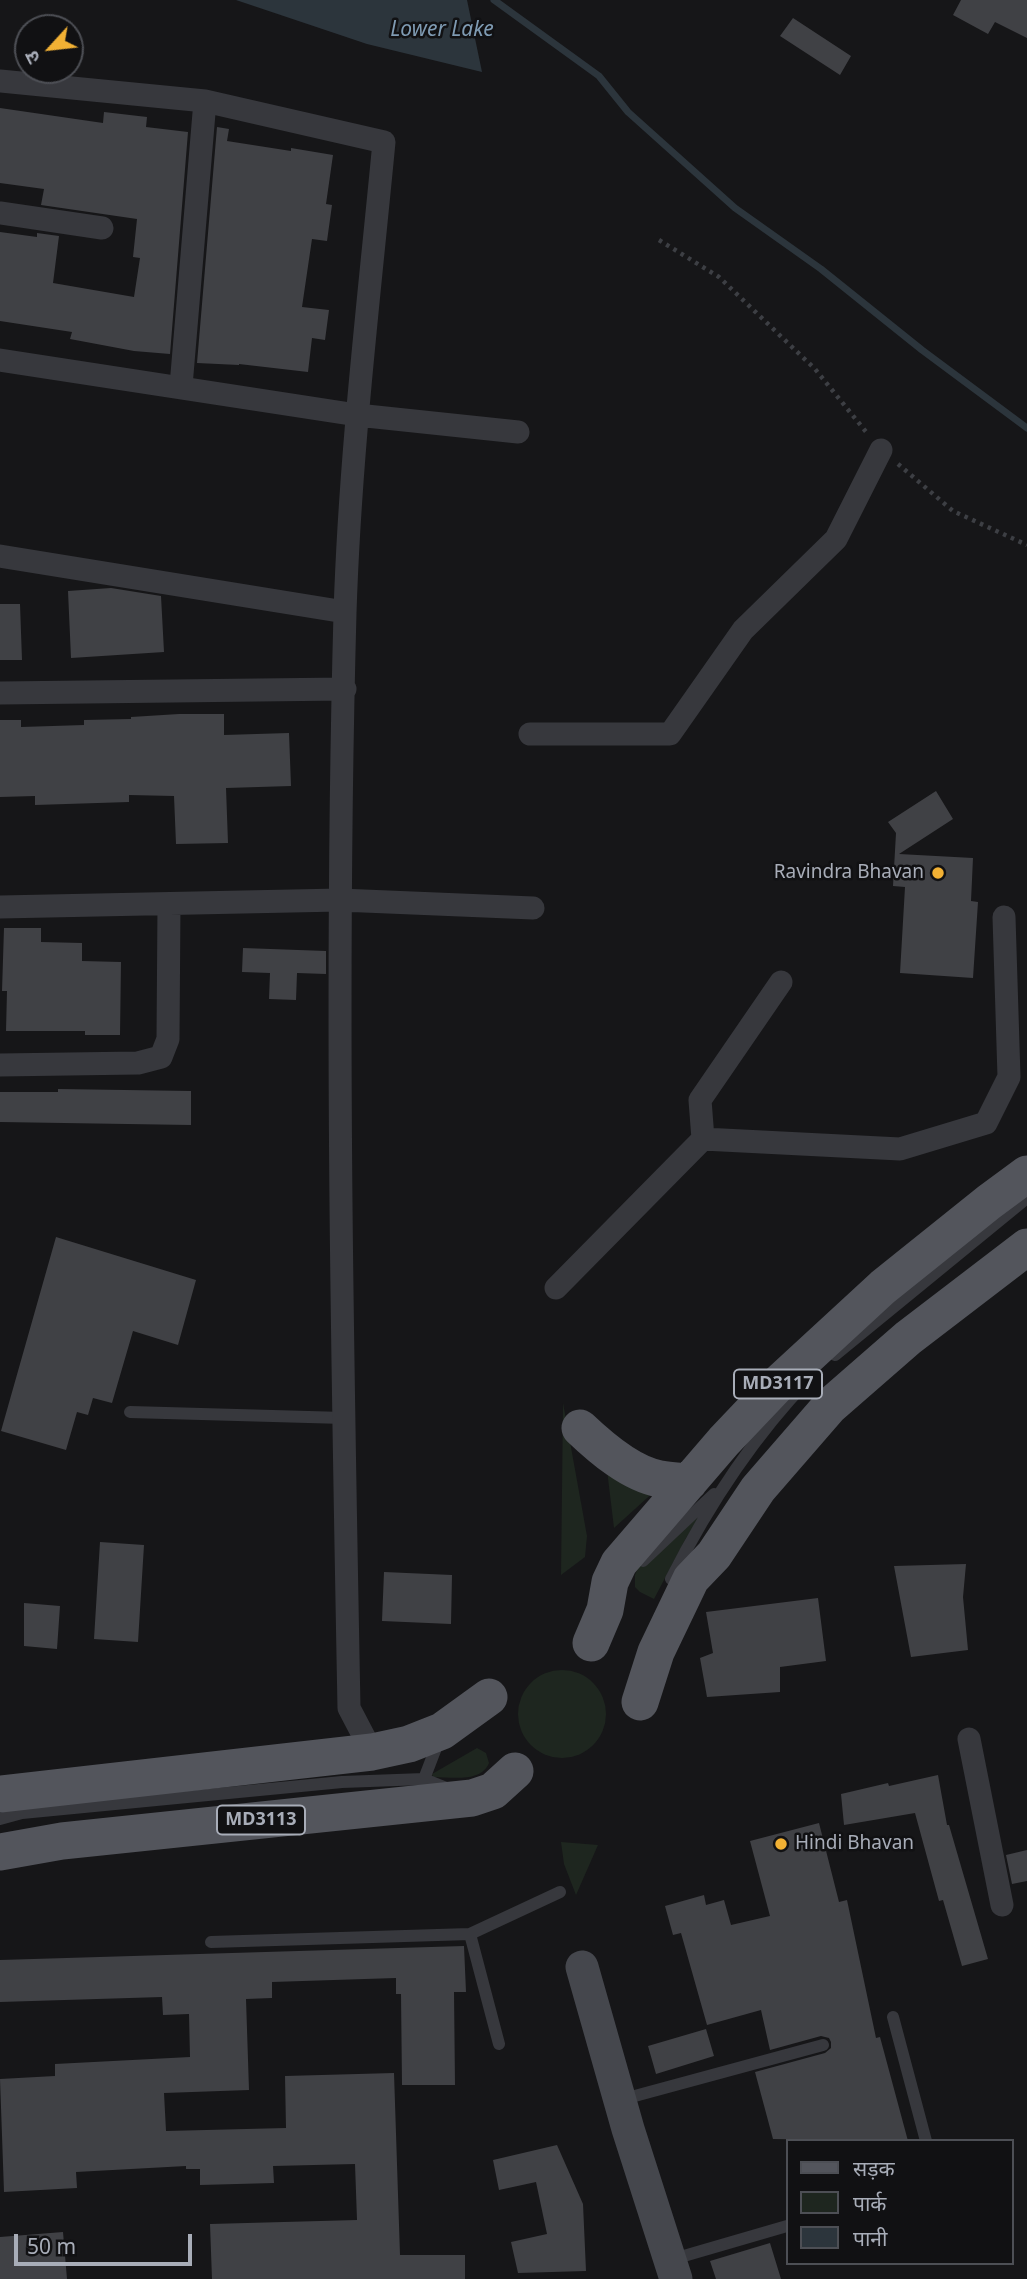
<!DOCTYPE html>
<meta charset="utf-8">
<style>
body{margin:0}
#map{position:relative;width:1027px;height:2279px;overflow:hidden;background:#161618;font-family:"Noto Sans","Noto Sans Devanagari",sans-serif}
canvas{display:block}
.legend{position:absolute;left:786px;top:2139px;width:228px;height:126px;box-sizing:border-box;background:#111113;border:2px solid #4d4f55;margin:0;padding:9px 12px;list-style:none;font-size:21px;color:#a8adb8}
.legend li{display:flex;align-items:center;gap:14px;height:35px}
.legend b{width:35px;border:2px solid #4d4f55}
.north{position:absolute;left:14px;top:14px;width:70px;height:70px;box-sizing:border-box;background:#111113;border:2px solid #4d4f55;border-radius:50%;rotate:243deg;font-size:19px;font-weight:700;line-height:28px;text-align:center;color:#a8adb8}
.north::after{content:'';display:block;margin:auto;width:24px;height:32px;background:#f2b134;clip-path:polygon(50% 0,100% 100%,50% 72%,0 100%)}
.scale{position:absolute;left:14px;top:2234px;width:178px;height:32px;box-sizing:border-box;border:4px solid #a8adb8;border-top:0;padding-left:9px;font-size:21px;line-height:24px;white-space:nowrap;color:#a8adb8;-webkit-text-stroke:5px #111113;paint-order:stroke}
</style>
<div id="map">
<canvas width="1027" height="2279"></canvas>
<ul class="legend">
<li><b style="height:9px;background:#53555c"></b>सड़क</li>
<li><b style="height:19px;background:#1e261f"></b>पार्क</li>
<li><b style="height:19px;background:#2c353c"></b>पानी</li>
</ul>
<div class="north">उ</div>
<div class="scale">50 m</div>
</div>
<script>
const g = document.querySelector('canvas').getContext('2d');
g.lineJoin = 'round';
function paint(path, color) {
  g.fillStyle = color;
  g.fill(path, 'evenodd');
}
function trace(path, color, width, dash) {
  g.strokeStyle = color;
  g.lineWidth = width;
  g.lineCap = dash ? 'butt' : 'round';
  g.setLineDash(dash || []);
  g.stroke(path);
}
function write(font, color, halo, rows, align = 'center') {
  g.font = font + ' "Noto Sans",sans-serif';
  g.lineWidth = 5;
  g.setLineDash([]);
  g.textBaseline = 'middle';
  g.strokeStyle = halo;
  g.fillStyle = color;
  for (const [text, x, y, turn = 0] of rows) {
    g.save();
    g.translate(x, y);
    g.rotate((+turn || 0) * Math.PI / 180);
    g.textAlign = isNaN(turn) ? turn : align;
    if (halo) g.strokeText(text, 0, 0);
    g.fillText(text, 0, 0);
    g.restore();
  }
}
paint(new Path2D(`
 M 563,1403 L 587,1536 L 585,1557 L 561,1575 Z
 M 607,1470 L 657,1489 L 614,1528 Z
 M 702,1514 L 686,1538 L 654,1599 L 640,1592 L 635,1587 L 635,1575 L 640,1563 Z
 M518 1714a44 44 0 1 1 88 0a44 44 0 1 1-88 0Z
 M 477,1748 L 486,1753 L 489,1763 C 481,1783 451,1777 433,1777 L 432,1774 Z
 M 561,1842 L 598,1845 L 576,1895 L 564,1864 Z`), '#1e261f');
paint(new Path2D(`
 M 236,0 L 467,0 L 482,72 L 367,44 Z`), '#2c353c');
trace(new Path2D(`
 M 494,0 L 599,76 L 628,112 L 735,208 L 821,269 L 922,350 L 1027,428`), '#2c353c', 7);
paint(new Path2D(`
 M 961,0 L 1027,0 L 1027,38 L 995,22 L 988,34 L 953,15 Z
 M 793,18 L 851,56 L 840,75 L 780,36 Z
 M 0,108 L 103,123 L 104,112 L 147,117 L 146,127 L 188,132 L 170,354 L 134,351 L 70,339 L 72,332 L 0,321 L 0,232 L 37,237 L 37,233 L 59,236 L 53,283 L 134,297 L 140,258 L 133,257 L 137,219 L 41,205 L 44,189 L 0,183 Z
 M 217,127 L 229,129 L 227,141 L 291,151 L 291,148 L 333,155 L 326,204 L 332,205 L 327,241 L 312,239 L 302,307 L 329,310 L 325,340 L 312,338 L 308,372 L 239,364 L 239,365 L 197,363 Z
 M 111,588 L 161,596 L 164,652 L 71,658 L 68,591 Z
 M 0,604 L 20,604 L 22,660 L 0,660 Z
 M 179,714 L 224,714 L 224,735 L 289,733 L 291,786 L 226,788 L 228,843 L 176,844 L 174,796 L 129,795 L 129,802 L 35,805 L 35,796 L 0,797 L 0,720 L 21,720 L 21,727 L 84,725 L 84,720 L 131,719 L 131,717 Z
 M 936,791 L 953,819 L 899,854 L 973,858 L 971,901 L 978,902 L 973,978 L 900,973 L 905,887 L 893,886 L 896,833 L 888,822 Z
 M 4,928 L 41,928 L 41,942 L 82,943 L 82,961 L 121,962 L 120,1035 L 85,1035 L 85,1031 L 6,1031 L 7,991 L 2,991 Z
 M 243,948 L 326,951 L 326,974 L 297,973 L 296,1000 L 269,999 L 270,973 L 242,972 Z
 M 58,1089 L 191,1091 L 191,1125 L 0,1122 L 0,1092 L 58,1092 Z
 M 56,1237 L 196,1280 L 178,1345 L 133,1331 L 112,1403 L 93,1398 L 88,1415 L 77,1412 L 66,1450 L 1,1431 Z
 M 100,1542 L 144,1545 L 138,1642 L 94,1639 Z
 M 966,1564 L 963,1597 L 968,1650 L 911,1657 L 894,1566 Z
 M 384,1572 L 452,1575 L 451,1624 L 382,1621 Z
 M 818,1598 L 826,1661 L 780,1667 L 780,1692 L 707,1697 L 700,1658 L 713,1653 L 706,1612 Z
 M 24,1603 L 60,1606 L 57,1649 L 24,1646 Z
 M 938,1775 L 947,1825 L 949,1825 L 988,1959 L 962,1966 L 943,1900 L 939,1901 L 915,1813 L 844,1825 L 841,1794 L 888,1783 L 889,1786 Z
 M 819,1823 L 839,1902 L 847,1900 L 876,2038 L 880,2037 L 908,2141 L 773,2139 L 755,2072 L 825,2053 L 831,2048 L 831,2042 L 829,2038 L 821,2036 L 770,2050 L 761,2010 L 707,2025 L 681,1933 L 673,1935 L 665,1906 L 704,1895 L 706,1905 L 724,1900 L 731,1925 L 770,1916 L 750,1841 Z
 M 1027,1850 L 1027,1881 L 1012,1884 L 1006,1855 Z
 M 464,1946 L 466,1992 L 454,1992 L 455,2085 L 402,2085 L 401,1994 L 396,1994 L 396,1978 L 272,1982 L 272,1998 L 246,1999 L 249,2090 L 164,2093 L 166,2131 L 286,2128 L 285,2076 L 394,2073 L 400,2255 L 465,2255 L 465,2279 L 212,2279 L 210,2224 L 357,2220 L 355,2164 L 273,2166 L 274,2183 L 200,2185 L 200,2169 L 186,2169 L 186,2166 L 76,2172 L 77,2188 L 4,2192 L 0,2079 L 55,2076 L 55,2064 L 190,2057 L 189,2014 L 163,2015 L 162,1997 L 0,2002 L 0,1960 Z
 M 706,2029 L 714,2056 L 656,2074 L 648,2046 Z
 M 557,2145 L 583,2204 L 586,2271 L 518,2273 L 511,2242 L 547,2234 L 536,2182 L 499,2190 L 493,2160 Z
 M 63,2232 L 67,2279 L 0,2279 L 0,2237 Z
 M 770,2243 L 781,2279 L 716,2279 L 710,2261 Z`), '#404145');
trace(new Path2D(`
 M 659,240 L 719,277 L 815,369 L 867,433
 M 898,464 L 953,511 L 1027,545`), '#3d3f44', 4.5, [3.5, 5]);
trace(new Path2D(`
 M 835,1355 L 1027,1198
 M 130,1412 L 344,1418
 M 643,1561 L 714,1494
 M 671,1579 C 708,1506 752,1438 809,1379
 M 424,1779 L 439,1740
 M 0,1819 L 22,1813 L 342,1782 L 424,1779 L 449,1789
 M 470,1934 L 499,2044
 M 211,1942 L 470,1934 L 560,1892
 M 893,2017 L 926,2141
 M 620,2100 L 823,2045
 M 670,2260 L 787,2226`), '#37383d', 12);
trace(new Path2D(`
 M 0,81 L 205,101 L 384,142 C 369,299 350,455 345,613 C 335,978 342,1343 349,1708 L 372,1752
 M 0,213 L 102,228
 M 0,360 L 357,415 L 518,432
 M 181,386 L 205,101
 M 0,556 L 345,612
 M 0,693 L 345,689
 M 530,734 L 670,734 L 743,630 L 836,539 L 881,450
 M 0,907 L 340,900 L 533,908
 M 0,1065 L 138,1063 L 161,1057 L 168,1039 L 169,904
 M 703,1139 L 900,1149 L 986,1123 L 1009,1077 L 1004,917
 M 556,1288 L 703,1139 L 700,1100 L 781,982
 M 969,1739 L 1002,1905`), '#37383d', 23);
trace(new Path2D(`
 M 582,1967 L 628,2129 L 676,2279`), '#45474d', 33);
trace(new Path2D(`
 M 580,1428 C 601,1448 631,1474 660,1479 C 670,1481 680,1481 689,1482
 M 591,1643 L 605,1610 L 610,1582 L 619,1563 L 724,1441 L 781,1381 L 883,1287 L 989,1202 L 1027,1174
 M 640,1702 L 656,1652 L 691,1579 L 714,1555 L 758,1489 L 830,1406 L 908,1338 L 1027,1247
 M 0,1794 L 372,1752 L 409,1744 L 442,1731 L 489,1697
 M 0,1852 L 62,1841 L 472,1798 L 493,1791 L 515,1771`), '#53555c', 37);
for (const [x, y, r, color] of [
 [938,873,7,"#f2b134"],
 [781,1844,7,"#f2b134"]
]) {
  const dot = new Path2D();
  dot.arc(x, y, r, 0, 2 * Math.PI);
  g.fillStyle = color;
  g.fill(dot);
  trace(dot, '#111113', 2.5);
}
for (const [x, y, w] of [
 [778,1384,88],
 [261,1820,88]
]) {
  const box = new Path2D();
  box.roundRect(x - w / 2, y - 14.5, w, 29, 5);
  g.fillStyle = '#111113';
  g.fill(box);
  trace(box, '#a8adb8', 2);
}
write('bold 18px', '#a8adb8', null, [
 ["MD3117",778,1384],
 ["MD3113",261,1820]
]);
write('19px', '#a8adb8', '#111113', [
 ["Ravindra Bhavan",924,873],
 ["Hindi Bhavan",795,1844,"left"]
], 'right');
write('italic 21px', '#7f9bb3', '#111113', [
 ["Lower Lake",442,30]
]);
</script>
